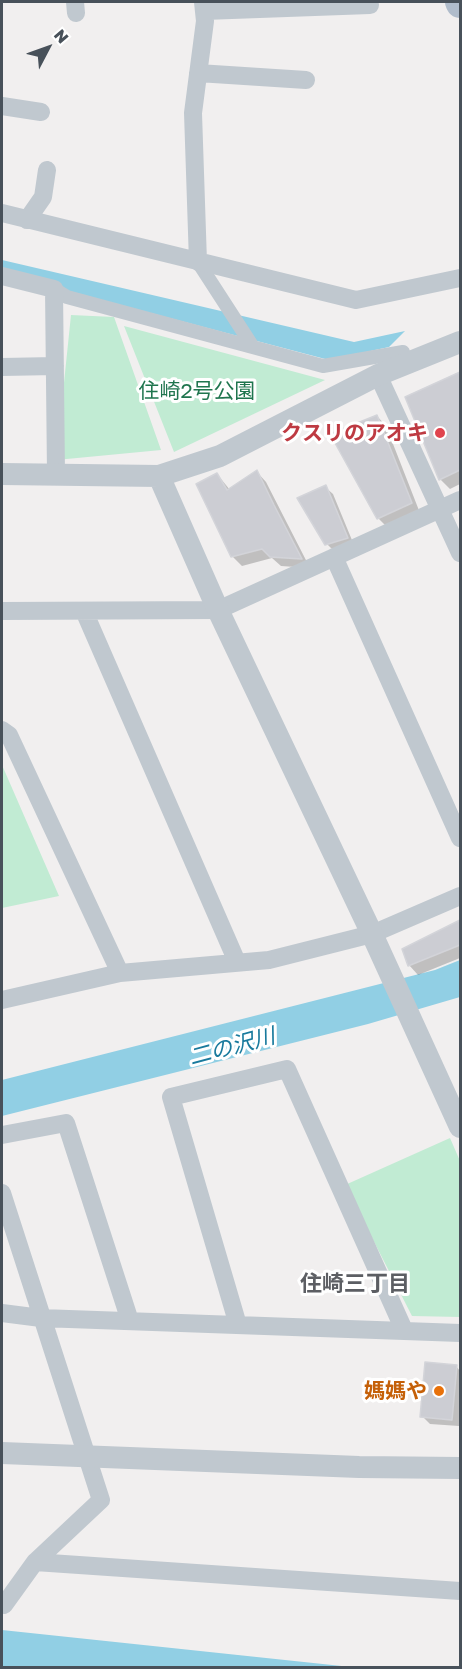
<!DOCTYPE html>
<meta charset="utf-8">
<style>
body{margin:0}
#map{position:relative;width:462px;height:1669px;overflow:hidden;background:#f1efef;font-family:"Golos Text",sans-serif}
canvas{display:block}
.frame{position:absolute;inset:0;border:3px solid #48515a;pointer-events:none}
.north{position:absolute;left:18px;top:18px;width:60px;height:60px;-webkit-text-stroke:4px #fff;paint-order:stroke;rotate:49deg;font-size:16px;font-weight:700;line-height:24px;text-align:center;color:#48515a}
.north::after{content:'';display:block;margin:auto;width:21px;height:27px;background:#48515a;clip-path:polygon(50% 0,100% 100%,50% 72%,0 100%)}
</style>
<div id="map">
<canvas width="462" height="1669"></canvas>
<div class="frame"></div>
<div class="north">N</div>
</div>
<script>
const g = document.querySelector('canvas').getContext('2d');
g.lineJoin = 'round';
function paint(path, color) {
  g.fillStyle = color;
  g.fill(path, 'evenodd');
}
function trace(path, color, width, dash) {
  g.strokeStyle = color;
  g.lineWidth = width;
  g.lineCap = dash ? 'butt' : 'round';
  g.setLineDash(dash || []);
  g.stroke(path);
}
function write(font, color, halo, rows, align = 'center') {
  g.font = font + ' "Golos Text","Noto Sans JP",sans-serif';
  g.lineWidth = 6;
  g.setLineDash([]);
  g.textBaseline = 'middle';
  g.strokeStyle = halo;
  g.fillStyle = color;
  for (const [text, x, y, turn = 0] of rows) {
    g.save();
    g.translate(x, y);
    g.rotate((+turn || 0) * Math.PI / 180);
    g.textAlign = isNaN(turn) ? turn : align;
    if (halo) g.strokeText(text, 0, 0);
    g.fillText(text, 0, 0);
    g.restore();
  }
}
paint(new Path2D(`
 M 71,315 L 114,317 L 161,450 L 56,460 Z
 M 124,326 L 325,380 L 174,452 Z
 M 2,765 L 59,896 L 2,908 Z
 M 450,1138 L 460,1161 L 460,1317 L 412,1316 L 345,1185 Z`), '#c1ebd3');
paint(new Path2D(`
 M 2,260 L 354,342 L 405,331 L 389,347 L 329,360 L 2,274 Z
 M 460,960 L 460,997 L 368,1024 L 2,1116 L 2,1080 L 435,970 Z
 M 2,1630 L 351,1667 L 2,1667 Z`), '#91cfe4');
paint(new Path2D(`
 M 460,373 L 460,484 L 450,489 L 440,479 L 407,397 Z
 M 377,416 L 386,426 L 420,513 L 388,528 L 379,519 L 332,434 Z
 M 257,472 L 266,482 L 310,568 L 281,566 L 272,558 L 242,566 L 232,556 L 217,474 L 230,490 Z
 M 325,487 L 333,494 L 354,545 L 334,551 L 327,544 Z
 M 460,921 L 460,958 L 418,975 L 409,965 L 404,950 Z
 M 456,1366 L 460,1371 L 459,1426 L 430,1424 L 422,1416 Z`), '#0003');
const building = new Path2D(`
 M 460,372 L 460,470 L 439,480 L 405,397 Z
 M 377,415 L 412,503 L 377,519 L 330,434 Z
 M 257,470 L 274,505 L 302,559 L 270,557 L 262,549 L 231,557 L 196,484 L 217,473 L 227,490 Z
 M 326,485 L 348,538 L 325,545 L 297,498 Z
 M 460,920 L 460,945 L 408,966 L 402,949 Z
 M 425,1362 L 457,1365 L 452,1420 L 420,1417 Z`);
paint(building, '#cccdd3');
trace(building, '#d3d4d9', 1.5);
trace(new Path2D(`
 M 198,262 L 253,347
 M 54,289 L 67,297 L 323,366 L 403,352`), '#c0c8cf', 14);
trace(new Path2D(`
 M 75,2 L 76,13
 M 204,11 L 370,5
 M 198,73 L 306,80
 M 2,106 L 41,112
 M 2,213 L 356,300 L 460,278
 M 27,220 L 43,197 L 47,170
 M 198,262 L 193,113 L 205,21 L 203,2
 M 2,276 L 54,289 L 56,474
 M 2,367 L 55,366
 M 378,375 L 460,553
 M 334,557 L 460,838
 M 2,611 L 218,610 L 460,500
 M 84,611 L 237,962
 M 2,730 L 9,735 L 120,973
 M 2,1000 L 120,973 L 269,960 L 372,934 L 460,896
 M 2,1135 L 66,1123 L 130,1321
 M 2,1193 L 101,1500 L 35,1562
 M 2,1313 L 41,1318 L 460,1333
 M 238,1325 L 171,1097 L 287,1069 L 404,1330
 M 2,1604 L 4,1605 L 35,1562 L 460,1591`), '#c0c8cf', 18);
trace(new Path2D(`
 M 2,474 L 159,476 L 220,456 L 378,375 L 460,342
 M 159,476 L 218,610 L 372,934 L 460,1127
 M 2,1453 L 359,1467 L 460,1468`), '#c0c8cf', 22);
trace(new Path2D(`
 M 459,2 L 460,4`), '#b0bccb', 28);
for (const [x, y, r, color] of [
 [440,433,6,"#e0444e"],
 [439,1391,6,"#e8710a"]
]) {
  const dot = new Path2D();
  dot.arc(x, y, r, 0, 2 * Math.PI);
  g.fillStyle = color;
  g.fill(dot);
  trace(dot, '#fff', 2);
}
write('21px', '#1f754e', '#fff', [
 ["住崎2号公園",197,391]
]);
write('bold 21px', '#be3a42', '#fff', [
 ["クスリのアオキ",428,433]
], 'right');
write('bold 21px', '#c56008', '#fff', [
 ["媽媽や",427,1391]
], 'right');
write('italic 22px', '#197a9d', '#fff', [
 ["二の沢川",232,1047,-15]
]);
write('bold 22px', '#5c5e63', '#fff', [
 ["住崎三丁目",355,1284]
]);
</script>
